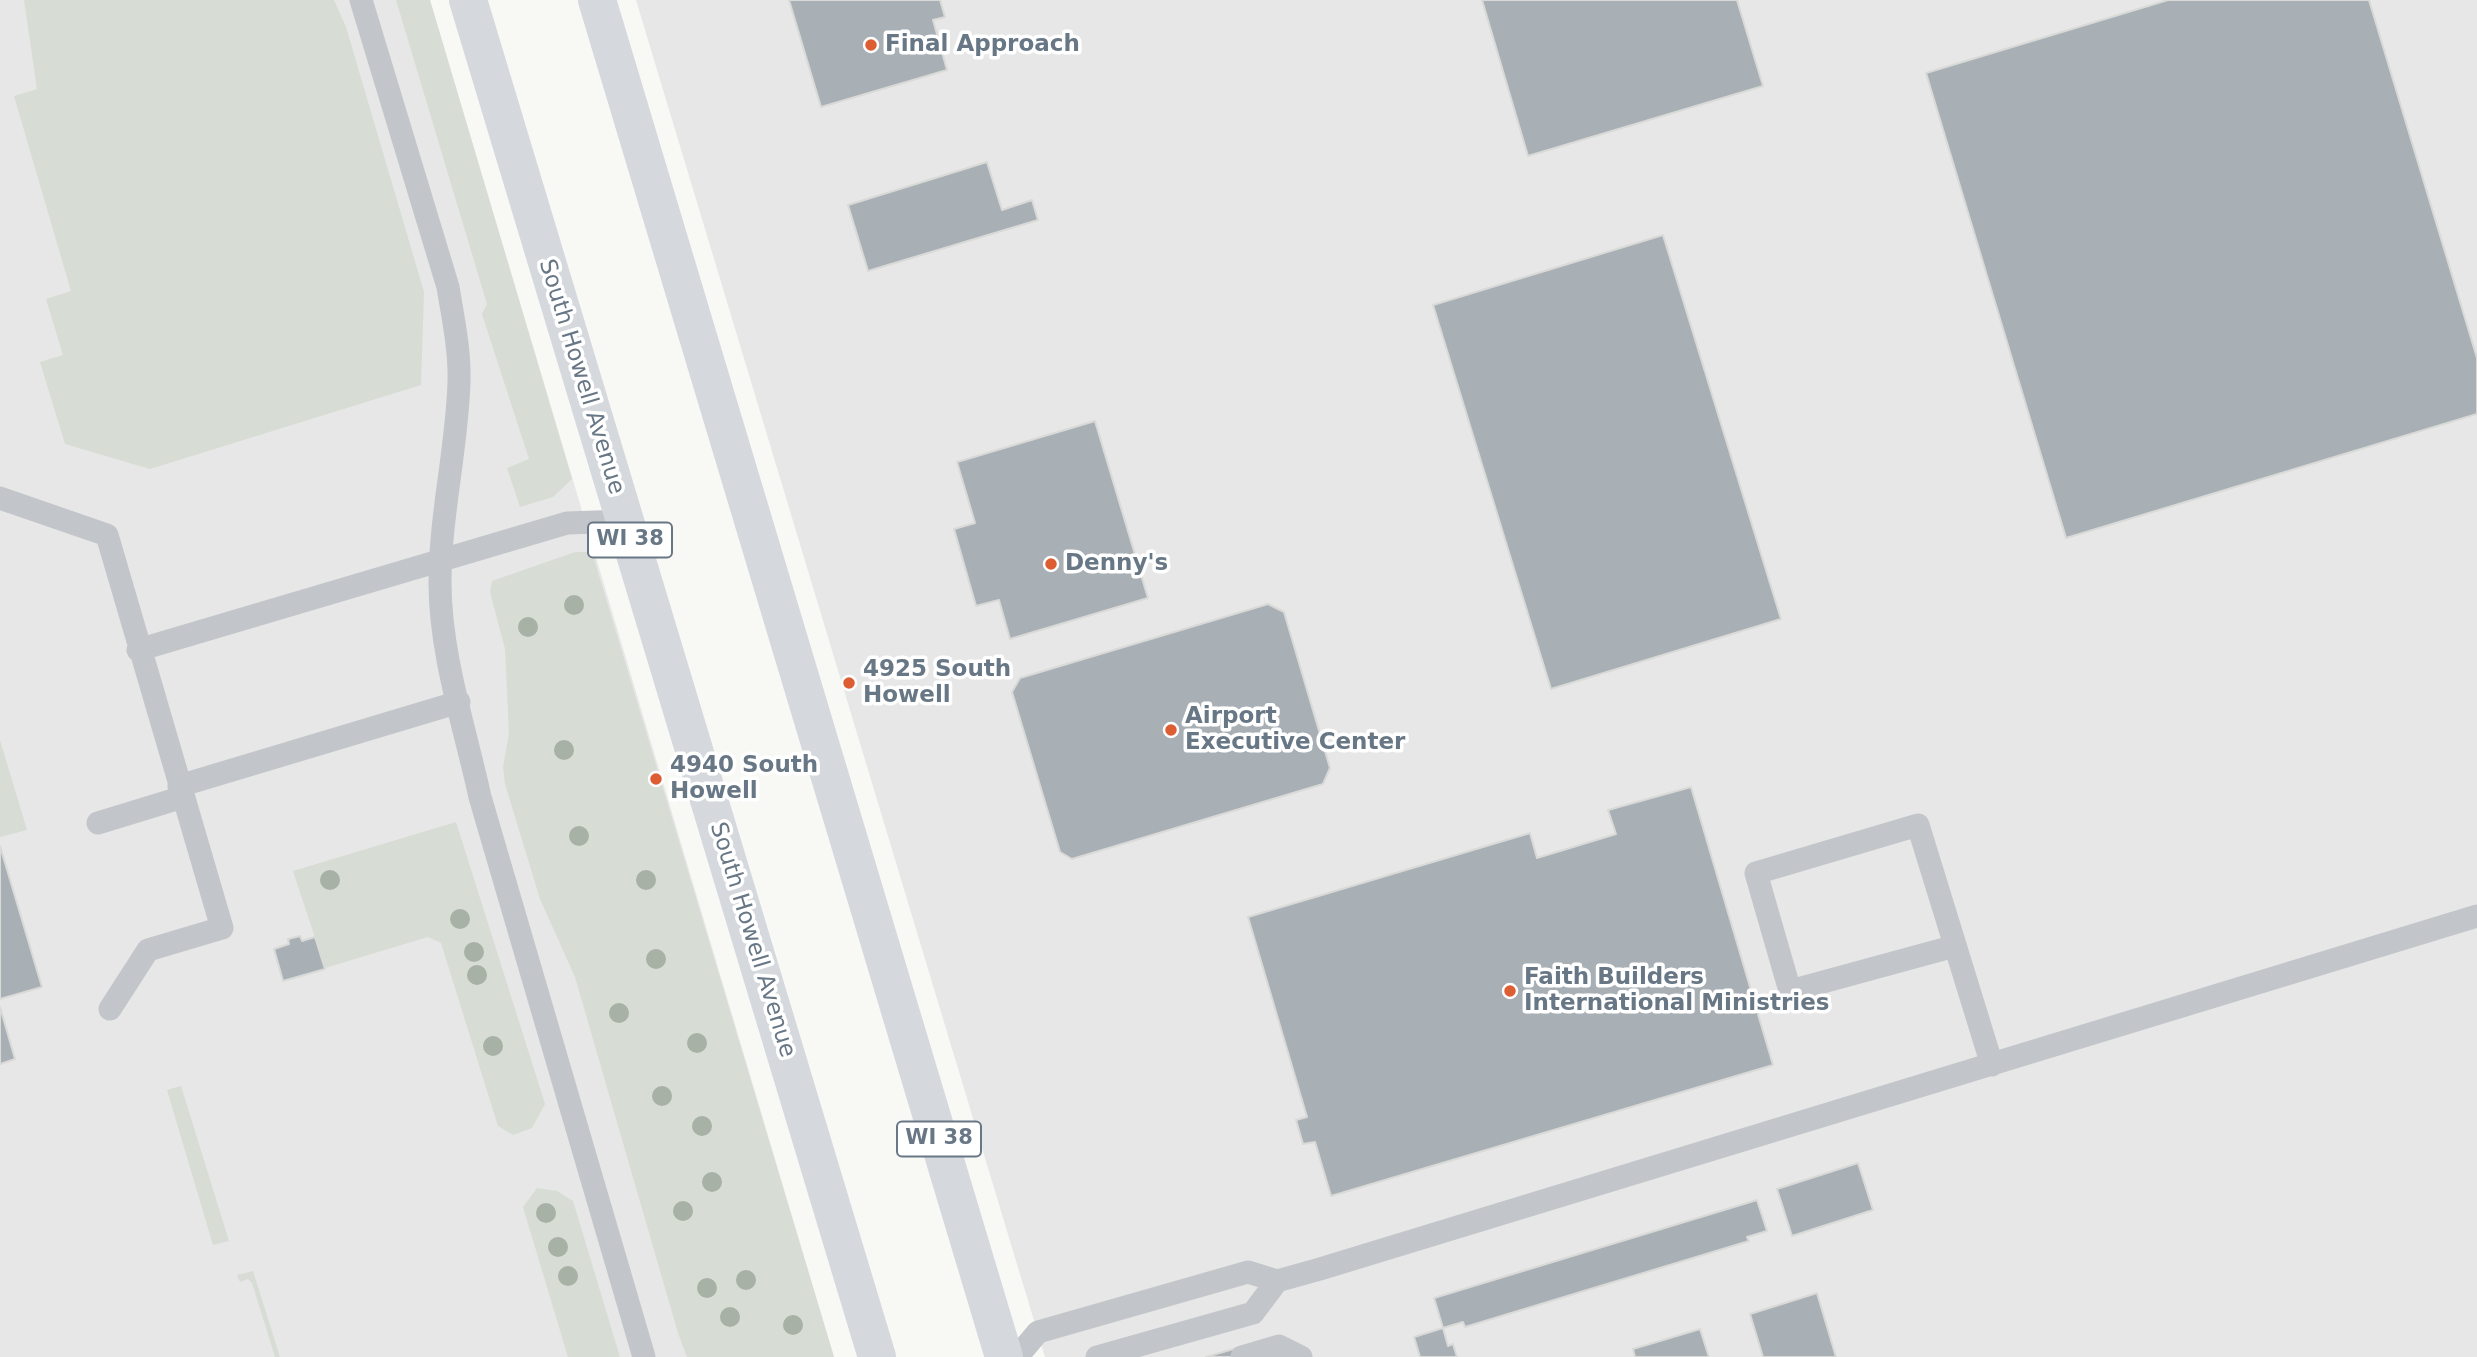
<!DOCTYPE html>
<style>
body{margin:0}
canvas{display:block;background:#f8f8f5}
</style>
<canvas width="2477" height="1357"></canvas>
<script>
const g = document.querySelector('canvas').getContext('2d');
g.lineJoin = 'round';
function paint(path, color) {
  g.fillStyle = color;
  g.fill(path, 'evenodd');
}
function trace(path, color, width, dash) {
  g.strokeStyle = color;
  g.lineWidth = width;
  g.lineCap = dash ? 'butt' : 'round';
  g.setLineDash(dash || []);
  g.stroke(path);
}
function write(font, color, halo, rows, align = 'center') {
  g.font = font + ' "DejaVu Sans",sans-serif';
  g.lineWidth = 7;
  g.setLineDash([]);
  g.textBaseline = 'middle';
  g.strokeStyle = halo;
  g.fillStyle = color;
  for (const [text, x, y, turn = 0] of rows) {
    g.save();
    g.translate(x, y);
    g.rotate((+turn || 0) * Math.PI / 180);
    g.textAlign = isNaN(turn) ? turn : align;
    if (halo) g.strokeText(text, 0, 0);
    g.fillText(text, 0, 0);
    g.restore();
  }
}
paint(new Path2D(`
 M 0,0 L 430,0 L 834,1357 L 0,1357 Z
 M 636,0 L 2477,0 L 2477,1357 L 1045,1357 Z`), '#e6e7e6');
paint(new Path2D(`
 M 24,0 L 334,0 L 346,27 L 424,292 L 421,385 L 150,469 L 65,444 L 40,362 L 63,355 L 46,299 L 71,291 L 14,96 L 37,89 Z
 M 396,0 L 430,0 L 572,479 L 553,497 L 520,507 L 507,468 L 529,459 L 482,314 L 487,304 Z
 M 575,552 L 592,552 L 834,1357 L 687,1357 L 678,1333 L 575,977 L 540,899 L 505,784 L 503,767 L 509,734 L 505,649 L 490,592 L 492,581 Z
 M 0,740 L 27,830 L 0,837 Z
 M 456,822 L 545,1104 L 532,1128 L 513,1135 L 498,1126 L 441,943 L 428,937 L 325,968 L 293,871 Z
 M 181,1086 L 229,1241 L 213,1245 L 167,1090 Z
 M 537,1188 L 557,1191 L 573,1201 L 620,1357 L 568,1357 L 523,1207 Z
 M 253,1271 L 280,1357 L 275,1357 L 252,1283 L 248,1279 L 240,1282 L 237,1275 Z`), '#d7ddd5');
const building = new Path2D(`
 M 789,0 L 940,0 L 945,17 L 933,20 L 947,70 L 821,107 Z
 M 1482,0 L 1737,0 L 1763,86 L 1528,156 Z
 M 2168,0 L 2369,0 L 2477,358 L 2477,414 L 2066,538 L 1926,73 Z
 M 987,162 L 1002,210 L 1032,200 L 1038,220 L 868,271 L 848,205 Z
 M 1663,235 L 1781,619 L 1551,689 L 1433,305 Z
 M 1095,421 L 1148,598 L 1010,639 L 999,600 L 976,606 L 954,529 L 975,523 L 957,462 Z
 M 1268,604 L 1284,612 L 1330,768 L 1323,784 L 1072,859 L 1060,852 L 1012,692 L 1020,678 Z
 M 1691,787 L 1773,1065 L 1331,1196 L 1315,1142 L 1303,1144 L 1296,1120 L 1307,1117 L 1248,917 L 1530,833 L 1537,858 L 1616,834 L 1608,810 Z
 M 0,846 L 42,987 L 0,999 Z
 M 300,936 L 302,941 L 315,937 L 325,969 L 283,981 L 274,949 L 289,944 L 288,939 Z
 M 0,1007 L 15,1059 L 0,1064 Z
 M 1858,1163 L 1873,1210 L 1792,1236 L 1777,1189 Z
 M 1757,1200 L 1767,1231 L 1747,1237 L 1749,1241 L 1465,1327 L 1463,1322 L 1443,1328 L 1434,1298 Z
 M 1817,1293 L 1836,1357 L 1763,1357 L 1750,1314 Z
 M 1443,1328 L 1448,1346 L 1453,1344 L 1457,1357 L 1420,1357 L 1414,1337 Z
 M 1700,1329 L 1709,1357 L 1635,1357 L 1633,1349 Z
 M 1237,1348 L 1240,1357 L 1206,1357 Z`);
paint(building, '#a8b0b6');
trace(building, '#d9dad8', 2);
trace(new Path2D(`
 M 361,0 L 448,287 C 453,318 460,350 459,382 C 457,449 440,515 440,583 C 440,654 465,728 480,797 L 644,1357
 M 0,498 L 107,535 L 222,928 L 148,950 L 110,1009
 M 138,650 L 567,523 L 624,521
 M 179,786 L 459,702
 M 98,823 L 183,797
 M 1955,946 L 1790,991 L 1756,873 L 1918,825 L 1992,1065
 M 1017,1357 L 1038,1332 L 1248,1272 L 1277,1281 L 1320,1269 L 2477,916
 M 1097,1357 L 1253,1313 L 1277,1281
 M 1242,1357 L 1279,1346 L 1301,1357`), '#c2c5c9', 23);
trace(new Path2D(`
 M 468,0 L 877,1357
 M 597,0 L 1004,1357`), '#d5d9dd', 38);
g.fillStyle = '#a8b1a5';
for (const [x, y] of [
 [574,605],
 [528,627],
 [564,750],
 [579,836],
 [330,880],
 [646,880],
 [460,919],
 [474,952],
 [656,959],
 [477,975],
 [619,1013],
 [697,1043],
 [493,1046],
 [662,1096],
 [702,1126],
 [712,1182],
 [683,1211],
 [546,1213],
 [558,1247],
 [568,1276],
 [746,1280],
 [707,1288],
 [730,1317],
 [793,1325]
]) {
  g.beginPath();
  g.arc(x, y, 10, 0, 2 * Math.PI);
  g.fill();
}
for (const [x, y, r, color] of [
 [871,45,7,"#dc5e32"],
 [1051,564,7,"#dc5e32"],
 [849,683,7,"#dc5e32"],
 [1171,730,7,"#dc5e32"],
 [656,779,7,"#dc5e32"],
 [1510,991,7,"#dc5e32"]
]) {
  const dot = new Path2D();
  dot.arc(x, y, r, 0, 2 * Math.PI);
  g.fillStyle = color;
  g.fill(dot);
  trace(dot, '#fff', 2.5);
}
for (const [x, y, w] of [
 [630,540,84],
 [939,1139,84]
]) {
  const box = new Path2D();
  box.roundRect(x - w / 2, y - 17.5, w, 35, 5);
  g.fillStyle = '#fff';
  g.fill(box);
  trace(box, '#687785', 2);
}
write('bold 21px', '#687785', null, [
 ["WI 38",630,540],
 ["WI 38",939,1139]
]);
write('bold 23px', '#687785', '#fff', [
 ["Final Approach",885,45],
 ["Denny's",1065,564],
 ["4925 South",863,670],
 ["Howell",863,696],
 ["Airport",1185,717],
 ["Executive Center",1185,743],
 ["4940 South",670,766],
 ["Howell",670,792],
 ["Faith Builders",1524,978],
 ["International Ministries",1524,1004]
], 'left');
write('23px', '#687785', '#fff', [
 ["South Howell Avenue",581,377,73],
 ["South Howell Avenue",752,940,73]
]);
</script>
